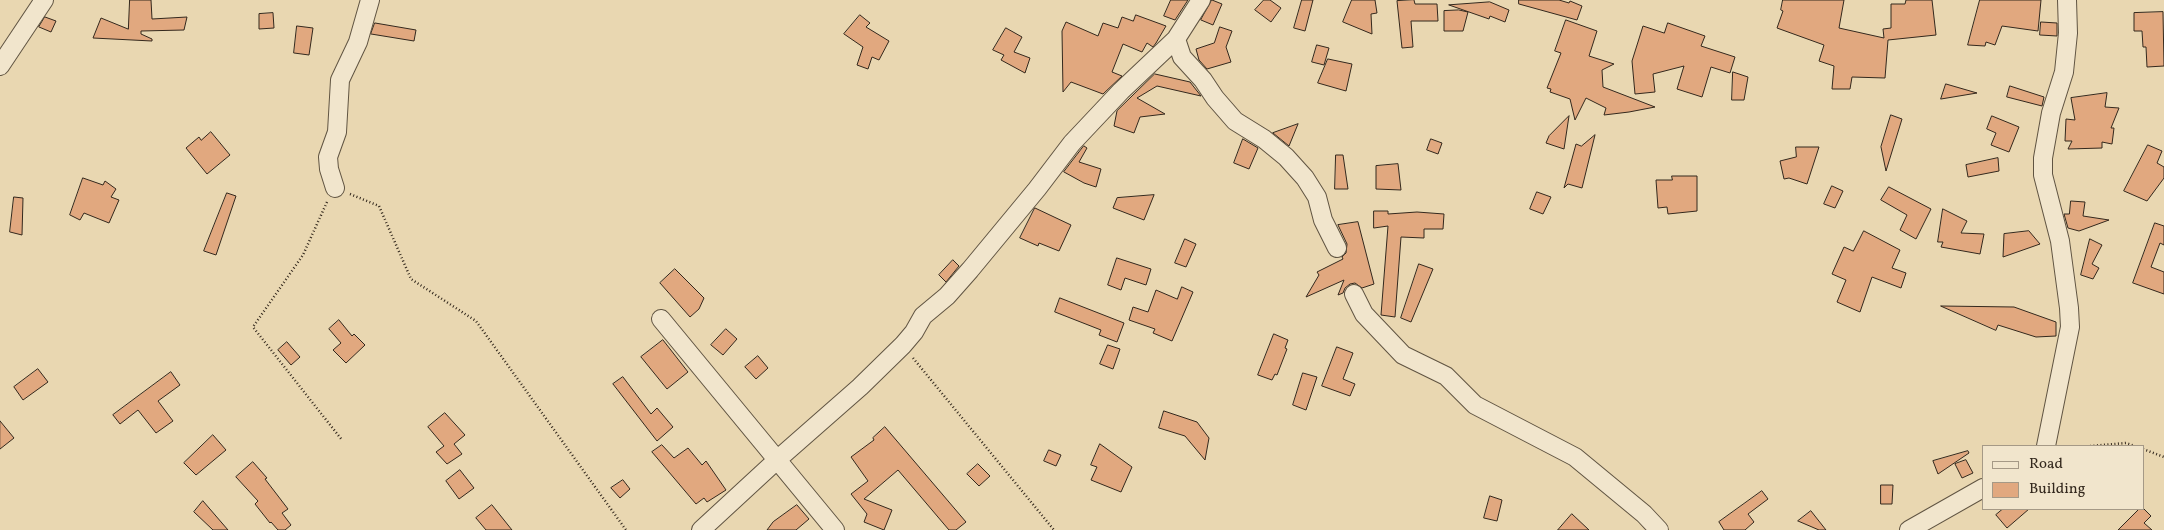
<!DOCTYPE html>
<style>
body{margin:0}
#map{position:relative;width:2164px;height:530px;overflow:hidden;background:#e9d7b1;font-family:Vollkorn,serif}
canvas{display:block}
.legend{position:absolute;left:1982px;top:445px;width:162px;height:65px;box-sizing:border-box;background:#f1e5cc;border:1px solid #a59986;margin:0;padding:6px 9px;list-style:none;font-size:15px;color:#33281d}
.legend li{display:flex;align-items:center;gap:10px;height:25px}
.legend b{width:25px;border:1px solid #a59986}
</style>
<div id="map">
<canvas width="2164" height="530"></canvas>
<ul class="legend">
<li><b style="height:6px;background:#f1e5cc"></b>Road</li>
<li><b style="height:14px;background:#e1a87f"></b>Building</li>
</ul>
</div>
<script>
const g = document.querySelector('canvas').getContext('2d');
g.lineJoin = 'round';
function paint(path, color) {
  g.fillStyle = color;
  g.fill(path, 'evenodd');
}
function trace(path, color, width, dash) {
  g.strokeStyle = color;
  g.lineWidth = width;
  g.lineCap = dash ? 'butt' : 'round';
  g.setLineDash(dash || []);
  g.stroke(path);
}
const building = new Path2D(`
 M 130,0 L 151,0 L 152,19 L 187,17 L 184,30 L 141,31 L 141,34 L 152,39 L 152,41 L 93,38 L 101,18 L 128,29 Z
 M 1171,0 L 1188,0 L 1175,20 L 1164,16 Z
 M 1212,0 L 1222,4 L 1213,25 L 1201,20 Z
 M 1264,0 L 1270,0 L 1281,8 L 1271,22 L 1255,10 Z
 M 1302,0 L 1313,0 L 1305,31 L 1294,28 Z
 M 1352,0 L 1375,0 L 1377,13 L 1371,14 L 1372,34 L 1343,22 Z
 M 1414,0 L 1415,4 L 1437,4 L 1438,21 L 1411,21 L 1413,47 L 1402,48 L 1397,1 Z
 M 1519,0 L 1559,0 L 1569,3 L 1570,1 L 1582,6 L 1577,20 L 1519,4 Z
 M 1783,0 L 1844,0 L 1839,28 L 1884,38 L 1883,29 L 1891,28 L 1891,4 L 1905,4 L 1906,0 L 1932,0 L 1936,35 L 1888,40 L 1885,78 L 1852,77 L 1850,89 L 1832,89 L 1834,66 L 1819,61 L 1824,45 L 1777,28 L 1783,11 L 1781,10 Z
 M 1980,0 L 2041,0 L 2038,31 L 2002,26 L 1995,45 L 1986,42 L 1985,46 L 1968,45 Z
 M 1490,2 L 1509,10 L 1505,22 L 1490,16 L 1489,19 L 1449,5 Z
 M 1459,10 L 1468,12 L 1463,31 L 1444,31 L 1444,11 Z
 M 2163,12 L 2164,66 L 2147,67 L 2146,47 L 2143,47 L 2142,31 L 2134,31 L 2134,13 Z
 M 273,13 L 274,28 L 259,29 L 259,14 Z
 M 860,15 L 870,23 L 866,27 L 889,41 L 879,60 L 872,57 L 868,69 L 857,65 L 863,47 L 844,34 Z
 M 1136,15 L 1166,26 L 1156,43 L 1153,47 L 1147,43 L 1142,52 L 1123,44 L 1112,72 L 1122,76 L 1103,94 L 1071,82 L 1063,92 L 1062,31 L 1066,22 L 1098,36 L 1103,23 L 1118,28 L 1122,17 L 1133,21 Z
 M 45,17 L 56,21 L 51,32 L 39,27 Z
 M 1566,20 L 1597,31 L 1589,56 L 1614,64 L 1602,70 L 1603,87 L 1655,107 L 1629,112 L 1604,115 L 1606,108 L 1586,98 L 1575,120 L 1570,99 L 1550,92 L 1551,89 L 1547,88 L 1561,53 L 1555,51 Z
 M 2041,22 L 2057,23 L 2057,36 L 2040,35 Z
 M 375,23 L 416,30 L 414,41 L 371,34 Z
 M 1668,23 L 1705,36 L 1701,46 L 1735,57 L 1730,73 L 1711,67 L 1702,97 L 1677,89 L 1684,66 L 1653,74 L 1655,92 L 1635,94 L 1632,61 L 1643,26 L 1664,33 Z
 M 297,26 L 313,28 L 309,55 L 294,53 Z
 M 1220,27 L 1232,31 L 1226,47 L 1231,62 L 1207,69 L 1199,60 L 1196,49 L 1214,43 Z
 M 1006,28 L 1022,37 L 1014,52 L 1030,58 L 1025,73 L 1001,60 L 1004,55 L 993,50 Z
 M 1317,45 L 1329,48 L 1324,65 L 1312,62 Z
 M 1328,59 L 1352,64 L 1346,91 L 1318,83 Z
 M 1733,72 L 1748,77 L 1744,100 L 1732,100 Z
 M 1155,74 L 1190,82 L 1201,96 L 1157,86 L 1137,98 L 1165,114 L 1140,117 L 1134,133 L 1114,126 L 1117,111 Z
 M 1946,84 L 1977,93 L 1941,99 Z
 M 2010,86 L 2044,97 L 2042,106 L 2007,97 Z
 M 2107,93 L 2105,107 L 2119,108 L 2111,128 L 2114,128 L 2112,144 L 2102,142 L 2102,148 L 2068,149 L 2072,141 L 2065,141 L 2066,119 L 2075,120 L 2071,98 Z
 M 1891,115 L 1902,119 L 1886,171 L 1881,147 Z
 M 1569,116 L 1564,149 L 1546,143 L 1549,136 Z
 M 1992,116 L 2019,127 L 2009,152 L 1991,145 L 1996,133 L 1987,129 Z
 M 1298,124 L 1289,146 L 1273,133 Z
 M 211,132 L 230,155 L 207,174 L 186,148 L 199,137 L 201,140 Z
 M 1595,135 L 1582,188 L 1568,184 L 1564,188 L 1576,144 L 1581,146 Z
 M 1243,139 L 1258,148 L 1249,169 L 1234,163 Z
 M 1431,139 L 1442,143 L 1438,154 L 1427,150 Z
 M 2148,145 L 2162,151 L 2157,163 L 2164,167 L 2164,178 L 2147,201 L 2124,191 Z
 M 1084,146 L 1087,148 L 1079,162 L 1101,169 L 1096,187 L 1084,183 L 1064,172 Z
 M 1796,147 L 1819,147 L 1807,184 L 1789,178 L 1784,179 L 1780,161 L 1796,157 Z
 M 1336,155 L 1343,155 L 1348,189 L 1335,189 Z
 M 1998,158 L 1999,171 L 1968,177 L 1966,165 Z
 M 1398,164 L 1401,190 L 1376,189 L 1376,166 Z
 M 1672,176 L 1697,176 L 1697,211 L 1668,214 L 1667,207 L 1658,208 L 1656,180 L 1672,180 Z
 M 83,178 L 103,185 L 105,181 L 116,189 L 111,197 L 119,200 L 109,223 L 84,213 L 80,220 L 70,215 Z
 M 1832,186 L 1843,191 L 1835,208 L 1824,204 Z
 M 1889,187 L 1931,209 L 1916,239 L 1900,230 L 1907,215 L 1881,200 Z
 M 1537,192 L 1551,197 L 1543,214 L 1530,209 Z
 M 227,193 L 236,196 L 216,255 L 204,251 Z
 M 1154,195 L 1144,220 L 1113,208 L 1117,198 Z
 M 14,197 L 23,198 L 22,235 L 10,232 Z
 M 2071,201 L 2085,202 L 2083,216 L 2109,220 L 2079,231 L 2068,228 L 2064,214 L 2069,214 Z
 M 1035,208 L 1071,225 L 1059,251 L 1039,243 L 1038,246 L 1020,238 Z
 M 1943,209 L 1967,221 L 1961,233 L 1984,234 L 1980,254 L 1941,247 L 1943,242 L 1938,242 Z
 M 1374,211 L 1388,211 L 1388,214 L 1417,212 L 1444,214 L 1443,229 L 1424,229 L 1424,238 L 1401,237 L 1395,317 L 1381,315 L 1388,226 L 1374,228 Z
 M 1358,222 L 1374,284 L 1362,288 L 1355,283 L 1350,284 L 1345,288 L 1343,293 L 1338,295 L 1344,280 L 1306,297 L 1319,275 L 1317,272 L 1343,259 L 1342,257 L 1346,253 L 1347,244 L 1338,225 Z
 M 2155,223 L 2164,226 L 2164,245 L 2160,243 L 2151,267 L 2164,272 L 2164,294 L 2133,283 Z
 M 1864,231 L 1900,250 L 1892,268 L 1906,273 L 1901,288 L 1872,277 L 1860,312 L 1837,302 L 1846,280 L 1832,274 L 1844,247 L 1853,251 Z
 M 2029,231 L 2040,244 L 2003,257 L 2004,234 Z
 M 1185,239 L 1196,244 L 1186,267 L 1175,263 Z
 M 2090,239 L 2102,245 L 2092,264 L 2099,268 L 2093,279 L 2081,275 Z
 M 1117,258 L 1151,269 L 1146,285 L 1125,278 L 1121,290 L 1108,285 Z
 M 953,260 L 959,266 L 946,282 L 939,275 Z
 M 1419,264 L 1433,269 L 1411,322 L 1401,318 Z
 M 675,269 L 704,298 L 699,309 L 690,317 L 660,283 Z
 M 1182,287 L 1193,292 L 1172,341 L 1153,333 L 1155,329 L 1129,320 L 1133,307 L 1148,312 L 1156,290 L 1177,299 Z
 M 1060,298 L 1124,323 L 1117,342 L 1099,335 L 1101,330 L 1055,312 Z
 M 1941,306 L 2014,307 L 2056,322 L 2056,336 L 2036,337 L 1998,325 L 1996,330 Z
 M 339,320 L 352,336 L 354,334 L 365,345 L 346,363 L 333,350 L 341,343 L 329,329 Z
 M 726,329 L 737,339 L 723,355 L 711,345 Z
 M 1274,334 L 1288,340 L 1285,348 L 1287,349 L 1277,375 L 1275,374 L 1272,380 L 1258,375 Z
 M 663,340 L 688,372 L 667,389 L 641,357 Z
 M 287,342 L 300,357 L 291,365 L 278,350 Z
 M 1108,345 L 1120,349 L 1113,369 L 1100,364 Z
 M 1337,347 L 1353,353 L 1343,379 L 1355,384 L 1350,396 L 1322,386 Z
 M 758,356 L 768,368 L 756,379 L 745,367 Z
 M 38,369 L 48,382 L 23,400 L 14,387 Z
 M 171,372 L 180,385 L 158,401 L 173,421 L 156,433 L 138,410 L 120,424 L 113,415 Z
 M 1303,373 L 1317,377 L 1306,410 L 1293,405 Z
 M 623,377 L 651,414 L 657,408 L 673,427 L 657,441 L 613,384 Z
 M 1164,411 L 1197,422 L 1209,438 L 1205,460 L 1185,436 L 1159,428 Z
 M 445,413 L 465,435 L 454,444 L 462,454 L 447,464 L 436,452 L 444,446 L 428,427 Z
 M 0,421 L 14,438 L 0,449 Z
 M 885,427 L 966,522 L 956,530 L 949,530 L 898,470 L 864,499 L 892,510 L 884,530 L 864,522 L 867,514 L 851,494 L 868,481 L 851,457 L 874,440 L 873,438 Z
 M 213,435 L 226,450 L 196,475 L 184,463 Z
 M 1100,444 L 1132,467 L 1121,492 L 1091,480 L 1097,467 L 1091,465 Z
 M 662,445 L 674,458 L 688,448 L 702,465 L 706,461 L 726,490 L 707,502 L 704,498 L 696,504 L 652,452 Z
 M 1049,450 L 1061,455 L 1056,466 L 1044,461 Z
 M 1968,451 L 1969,453 L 1938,474 L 1933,461 Z
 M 1966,460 L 1973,473 L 1962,478 L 1955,464 Z
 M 253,462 L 267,478 L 265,479 L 288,509 L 282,513 L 291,525 L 285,530 L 278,530 L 271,522 L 270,523 L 255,504 L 258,501 L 236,477 Z
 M 978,464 L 990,476 L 979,486 L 967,474 Z
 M 460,470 L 474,488 L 459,499 L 446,481 Z
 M 623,480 L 630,489 L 620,498 L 611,488 Z
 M 1881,485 L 1893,485 L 1892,504 L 1881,504 Z
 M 1762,491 L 1768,499 L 1748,514 L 1754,522 L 1745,530 L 1724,530 L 1719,522 Z
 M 1490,496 L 1502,500 L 1497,521 L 1484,518 Z
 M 203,501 L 228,530 L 213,530 L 194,512 Z
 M 492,505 L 512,530 L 486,530 L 476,518 Z
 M 797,505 L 809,519 L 796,530 L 767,530 L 773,522 Z
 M 2143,508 L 2151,516 L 2144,523 L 2152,530 L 2118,530 L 2139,509 Z
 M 2003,509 L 2029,509 L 2007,528 L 1996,515 Z
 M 1811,511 L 1826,530 L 1819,530 L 1798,521 Z
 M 1572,514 L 1589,530 L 1558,530 Z`);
paint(building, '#e1a87f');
trace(building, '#33281d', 1);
const minor = new Path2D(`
 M 1176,39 L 1182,57 L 1203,80 L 1215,98 L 1235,121 L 1264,139 L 1286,157 L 1305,178 L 1317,197 L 1323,220 L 1337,248
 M 0,66 L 44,0
 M 335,188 L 329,169 L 328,157 L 337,132 L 340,80 L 358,42 L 370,0
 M 1354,294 L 1364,314 L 1403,355 L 1446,376 L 1475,405 L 1575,457 L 1644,514 L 1659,530
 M 661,319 L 835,530
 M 2046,446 L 2070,327 L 2069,308 L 2060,241 L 2043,175 L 2043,158 L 2051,113 L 2064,72 L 2068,33 L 2067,0
 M 701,530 L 778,459 L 860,387 L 903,345 L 914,332 L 923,316 L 947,296 L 970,270 L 1037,189 L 1072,143 L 1121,91 L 1176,39 L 1201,0
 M 1909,530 L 1983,488`);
trace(minor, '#605442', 20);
trace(new Path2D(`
 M 350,194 L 379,206 L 411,279 L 476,321 L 626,530
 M 327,202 L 303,255 L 253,327 L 342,440
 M 913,358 L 1054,530
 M 2090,446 L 2126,443 L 2135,446
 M 2143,449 L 2164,457`), '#33281d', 2.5, [1, 2.5]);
trace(minor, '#f1e5cc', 18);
</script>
